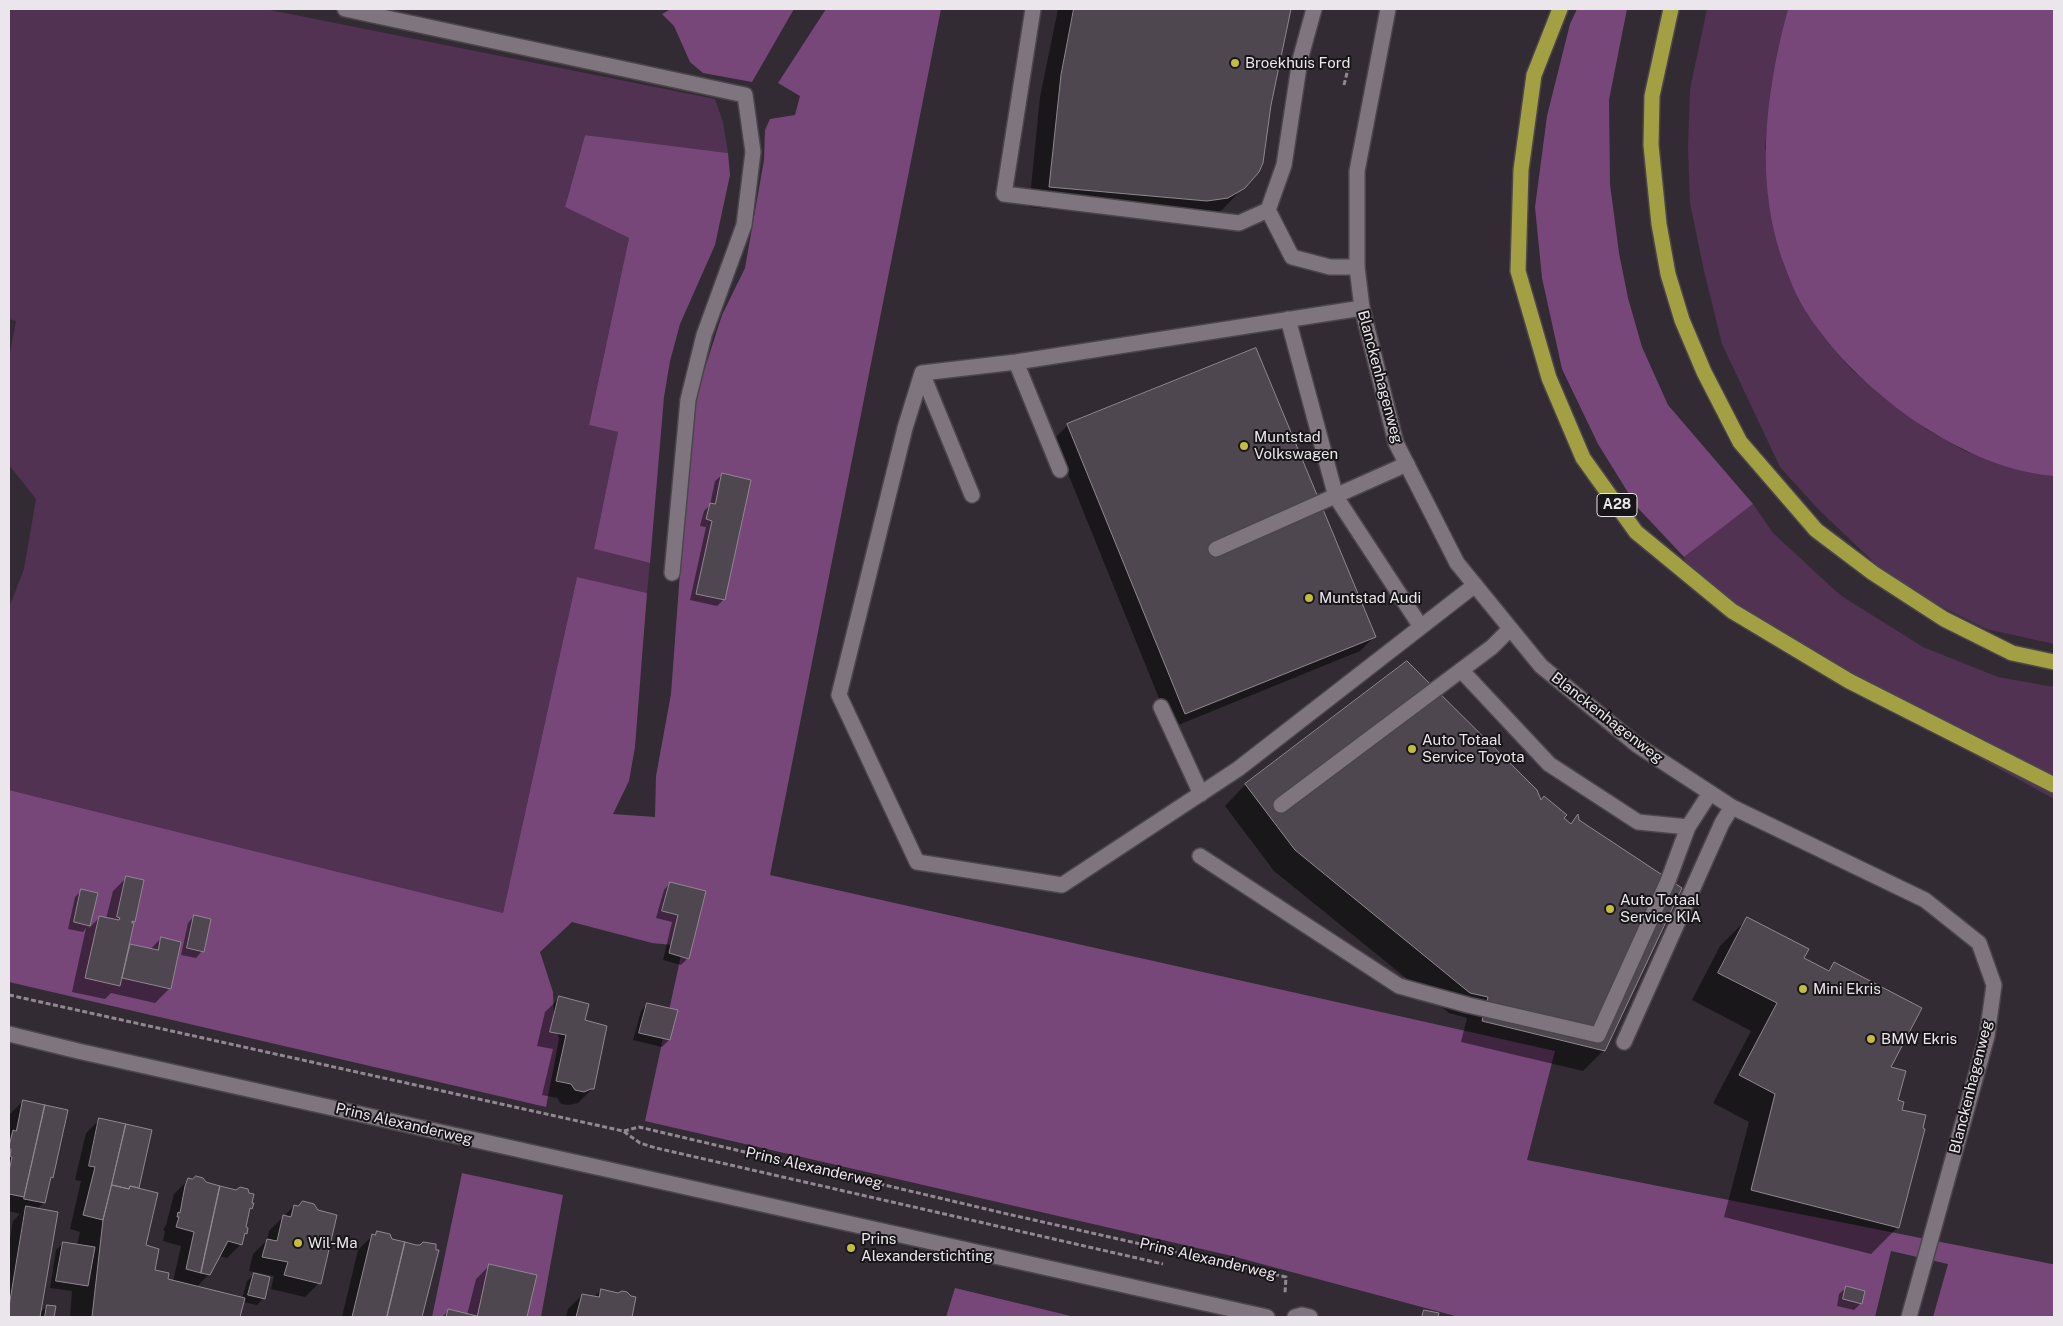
<!DOCTYPE html>
<style>
body{margin:0}
#map{position:relative;width:2063px;height:1326px;overflow:hidden;background:#322b33;font-family:"Public Sans",sans-serif}
canvas{display:block}
.frame{position:absolute;inset:0;border:10px solid #ebe6eb;pointer-events:none}
</style>
<div id="map">
<canvas width="2063" height="1326"></canvas>
<div class="frame"></div>
</div>
<script>
const g = document.querySelector('canvas').getContext('2d');
g.lineJoin = 'round';
function paint(path, color) {
  g.fillStyle = color;
  g.fill(path, 'evenodd');
}
function trace(path, color, width, dash) {
  g.strokeStyle = color;
  g.lineWidth = width;
  g.lineCap = dash ? 'butt' : 'round';
  g.setLineDash(dash || []);
  g.stroke(path);
}
function write(font, color, halo, rows, align = 'center') {
  g.font = font + ' "Public Sans",sans-serif';
  g.lineWidth = 4;
  g.setLineDash([]);
  g.textBaseline = 'middle';
  g.strokeStyle = halo;
  g.fillStyle = color;
  for (const [text, x, y, turn = 0] of rows) {
    g.save();
    g.translate(x, y);
    g.rotate((+turn || 0) * Math.PI / 180);
    g.textAlign = isNaN(turn) ? turn : align;
    if (halo) g.strokeText(text, 0, 0);
    g.fillText(text, 0, 0);
    g.restore();
  }
}
paint(new Path2D(`
 M 9,9 L 265,9 L 715,99 L 723,122 L 728,153 L 585,135 L 565,207 L 629,238 L 589,425 L 618,432 L 594,549 L 650,563 L 647,593 L 577,577 L 503,913 L 9,790 L 9,608 L 24,569 L 36,499 L 9,465 L 9,358 L 16,321 L 9,319 Z
 M 1707,9 L 1788,9 L 1771,87 L 1765,148 L 1798,299 L 1823,336 L 1851,369 L 1891,403 L 1926,429 L 1965,451 L 2010,467 L 2054,476 L 2054,644 L 1986,629 L 1928,600 L 1879,567 L 1819,510 L 1780,467 L 1722,344 L 1704,271 L 1690,203 L 1688,148 L 1690,89 Z
 M 1753,504 L 1773,533 L 1840,595 L 1923,647 L 1998,677 L 2054,687 L 2054,799 L 1771,643 L 1693,587 L 1684,557 Z`), '#513253');
paint(new Path2D(`
 M 671,9 L 794,9 L 752,82 L 703,73 L 690,62 L 674,26 L 662,14 Z
 M 826,9 L 941,9 L 770,875 L 1555,1051 L 1527,1160 L 2052,1264 L 2054,1264 L 2054,1317 L 1933,1317 L 1948,1264 L 1891,1251 L 1875,1317 L 1459,1317 L 1232,1256 L 645,1121 L 683,946 L 652,943 L 572,922 L 540,952 L 553,992 L 554,1020 L 559,1039 L 546,1107 L 9,982 L 9,790 L 503,913 L 577,577 L 647,593 L 635,747 L 629,781 L 613,814 L 655,817 L 656,776 L 671,694 L 691,423 L 704,371 L 722,315 L 745,268 L 764,160 L 765,130 L 770,119 L 795,115 L 800,96 L 778,83 Z
 M 1577,9 L 1627,9 L 1609,100 L 1610,184 L 1619,253 L 1628,298 L 1642,347 L 1668,405 L 1753,504 L 1684,557 L 1637,507 L 1598,444 L 1562,369 L 1542,278 L 1535,207 L 1547,116 L 1570,24 Z
 M 1788,9 L 2054,9 L 2054,476 C 2002,472 1951,446 1909,417 C 1865,385 1826,347 1799,300 C 1794,291 1791,281 1787,272 C 1753,188 1765,94 1788,9 Z
 M 585,135 L 728,153 L 730,175 L 715,245 L 680,324 L 670,361 L 664,397 L 650,563 L 594,549 L 618,432 L 589,425 L 629,238 L 565,207 Z
 M 462,1173 L 563,1195 L 541,1317 L 432,1317 Z
 M 955,1288 L 1075,1317 L 946,1317 Z`), '#774779');
paint(new Path2D(`
 M 1058,9 L 1289,9 L 1270,105 L 1244,187 L 1223,209 L 1215,214 L 1186,222 L 1029,207 L 1040,97 Z
 M 1068,425 L 1374,637 L 1360,651 L 1171,728 L 1054,439 Z
 M 722,475 L 724,599 L 717,606 L 690,600 L 706,527 L 700,526 L 704,511 L 710,505 L 715,481 Z
 M 1407,663 L 1540,802 L 1570,825 L 1578,817 L 1604,1050 L 1583,1071 L 1461,1042 L 1467,1018 L 1449,1013 L 1274,871 L 1225,806 L 1245,785 Z
 M 127,877 L 134,921 L 130,924 L 128,945 L 150,950 L 161,938 L 169,989 L 155,1003 L 111,993 L 105,999 L 72,992 L 86,928 L 83,932 L 68,929 L 75,897 L 81,891 L 96,894 L 89,928 L 100,917 L 106,919 L 113,891 Z
 M 670,883 L 688,958 L 681,965 L 663,960 L 672,922 L 656,918 L 664,890 Z
 M 194,916 L 202,951 L 196,958 L 181,955 L 188,923 Z
 M 1748,918 L 1803,959 L 1827,971 L 1834,964 L 1901,1110 L 1898,1227 L 1871,1254 L 1724,1217 L 1749,1122 L 1713,1103 L 1751,1031 L 1692,1000 L 1720,946 Z
 M 559,998 L 584,1021 L 592,1089 L 578,1103 L 569,1105 L 561,1104 L 557,1098 L 542,1095 L 553,1049 L 537,1046 L 545,1012 Z
 M 647,1004 L 669,1040 L 662,1047 L 633,1040 L 641,1011 Z
 M 23,1101 L 67,1111 L 52,1177 L 49,1181 L 44,1202 L 37,1209 L 39,1314 L 47,1306 L 54,1307 L 53,1317 L 9,1317 L 9,1244 L 13,1221 L 20,1214 L 9,1211 L 9,1115 Z
 M 100,1119 L 151,1131 L 137,1189 L 145,1246 L 154,1271 L 166,1280 L 173,1282 L 181,1246 L 163,1241 L 165,1231 L 163,1230 L 164,1228 L 166,1225 L 174,1194 L 188,1180 L 205,1183 L 251,1208 L 248,1210 L 244,1228 L 245,1233 L 241,1244 L 227,1258 L 219,1256 L 209,1274 L 196,1288 L 242,1299 L 247,1281 L 254,1274 L 263,1298 L 257,1305 L 243,1302 L 239,1317 L 70,1317 L 72,1291 L 50,1288 L 56,1250 L 63,1243 L 77,1245 L 80,1232 L 70,1229 L 81,1181 L 75,1180 L 86,1133 Z
 M 294,1206 L 319,1283 L 305,1297 L 271,1289 L 274,1276 L 249,1271 L 253,1254 L 267,1240 L 269,1231 Z
 M 372,1236 L 437,1251 L 421,1317 L 342,1317 L 358,1250 Z
 M 490,1265 L 536,1276 L 526,1317 L 442,1317 L 449,1310 L 467,1315 L 476,1279 Z
 M 1846,1288 L 1861,1303 L 1854,1310 L 1837,1306 L 1839,1294 Z
 M 601,1290 L 635,1298 L 631,1317 L 566,1317 L 568,1309 L 582,1295 L 594,1297 Z`), '#0007');
const building = new Path2D(`
 M 1074,9 L 1291,9 L 1271,105 L 1263,163 L 1259,172 L 1245,188 L 1228,198 L 1207,201 L 1049,187 L 1061,75 Z
 M 1256,348 L 1376,637 L 1185,714 L 1067,424 Z
 M 722,473 L 751,480 L 725,600 L 696,594 L 712,521 L 706,519 L 710,503 L 715,504 Z
 M 1407,661 L 1537,790 L 1541,800 L 1544,796 L 1567,815 L 1564,818 L 1571,824 L 1578,814 L 1579,820 L 1682,888 L 1605,1051 L 1482,1021 L 1488,997 L 1470,993 L 1295,850 L 1245,784 Z
 M 126,876 L 144,880 L 135,922 L 132,921 L 132,923 L 134,923 L 120,986 L 85,978 L 99,916 L 119,920 L 120,918 L 117,917 Z
 M 670,882 L 706,891 L 689,959 L 669,953 L 678,915 L 662,911 Z
 M 81,889 L 98,893 L 90,926 L 74,922 Z
 M 194,915 L 211,919 L 204,952 L 187,948 Z
 M 1747,917 L 1809,949 L 1804,958 L 1829,971 L 1834,962 L 1922,1008 L 1891,1067 L 1906,1071 L 1898,1100 L 1904,1102 L 1902,1110 L 1926,1115 L 1923,1128 L 1925,1129 L 1899,1228 L 1751,1190 L 1775,1094 L 1739,1075 L 1777,1003 L 1718,973 Z
 M 161,937 L 181,942 L 171,989 L 122,978 L 130,944 L 158,950 Z
 M 559,996 L 589,1004 L 585,1020 L 607,1026 L 594,1089 L 591,1089 L 584,1092 L 575,1090 L 571,1084 L 556,1081 L 566,1035 L 550,1032 Z
 M 647,1003 L 678,1010 L 670,1040 L 639,1033 Z
 M 23,1100 L 45,1105 L 24,1197 L 9,1194 L 9,1171 L 12,1157 L 10,1156 L 11,1149 L 9,1149 L 9,1146 L 13,1130 L 16,1131 Z
 M 45,1105 L 68,1110 L 53,1178 L 51,1177 L 45,1203 L 24,1199 Z
 M 99,1118 L 126,1124 L 103,1220 L 83,1215 L 95,1167 L 89,1166 Z
 M 126,1124 L 152,1130 L 139,1188 L 130,1186 L 129,1189 L 112,1185 Z
 M 196,1176 L 203,1178 L 206,1182 L 220,1186 L 201,1273 L 186,1269 L 194,1232 L 176,1227 L 179,1217 L 177,1217 L 178,1212 L 180,1213 L 185,1186 L 188,1178 L 192,1179 Z
 M 112,1185 L 129,1189 L 130,1186 L 158,1193 L 146,1245 L 159,1249 L 155,1270 L 169,1273 L 168,1279 L 245,1298 L 240,1317 L 92,1317 L 103,1220 Z
 M 220,1186 L 236,1190 L 240,1187 L 248,1189 L 249,1193 L 254,1194 L 252,1203 L 254,1203 L 252,1209 L 250,1208 L 246,1227 L 248,1228 L 247,1234 L 245,1233 L 242,1245 L 228,1241 L 210,1275 L 201,1273 Z
 M 303,1201 L 314,1204 L 318,1210 L 337,1215 L 321,1284 L 284,1275 L 288,1262 L 262,1257 L 267,1239 L 277,1241 L 283,1215 L 291,1217 L 294,1205 L 298,1206 Z
 M 26,1206 L 58,1212 L 40,1317 L 9,1317 L 9,1307 Z
 M 377,1231 L 390,1234 L 392,1239 L 405,1242 L 387,1317 L 352,1317 L 372,1234 L 375,1235 Z
 M 63,1242 L 95,1247 L 88,1286 L 56,1281 Z
 M 405,1242 L 416,1245 L 420,1245 L 423,1242 L 436,1244 L 436,1250 L 439,1250 L 422,1317 L 387,1317 Z
 M 489,1264 L 537,1275 L 527,1317 L 446,1317 L 448,1309 L 477,1316 Z
 M 254,1273 L 270,1277 L 265,1299 L 248,1295 Z
 M 1846,1286 L 1865,1291 L 1862,1304 L 1843,1299 Z
 M 601,1289 L 618,1293 L 622,1291 L 627,1292 L 631,1296 L 636,1297 L 632,1317 L 576,1317 L 582,1294 L 599,1297 Z
 M 47,1305 L 56,1306 L 54,1317 L 45,1317 Z
 M 1424,1310 L 1439,1313 L 1438,1317 L 1422,1317 Z`);
paint(building, '#4f474f');
trace(building, '#908790', 1);
const lane = new Path2D(`
 M 345,9 L 745,95 L 753,152 L 744,225 L 704,335 L 688,400 L 672,573
 M 1033,9 L 1004,194 L 1239,223 L 1268,210 L 1284,165 L 1300,60 L 1314,9
 M 1268,210 L 1292,257 L 1330,267 L 1357,267
 M 1362,308 L 1016,362 L 922,373 L 905,428 L 839,695 L 917,862 L 1062,885 L 1238,769 L 1475,585
 M 1288,319 L 1336,497 L 1421,627
 M 1016,362 L 1060,470
 M 922,373 L 972,495
 M 1216,549 L 1407,464
 M 1461,670 L 1549,764 L 1638,822 L 1688,827 L 1710,793
 M 1161,707 L 1201,794
 M 1281,805 L 1492,647 L 1510,629
 M 1200,856 L 1399,986 L 1468,1005 L 1598,1035 L 1668,881 L 1688,827
 M 1624,1042 L 1722,823 L 1732,807`);
const street = new Path2D(`
 M 1388,9 L 1357,171 L 1357,267 L 1362,308 L 1396,443 L 1457,563 L 1541,666 L 1637,745 L 1732,807 L 1925,900 L 1979,943 L 1994,985 L 1987,1036 L 1909,1317
 M 1295,1317 L 1302,1315 L 1310,1317`);
const secondary = new Path2D(`
 M 9,1034 L 78,1051 L 1267,1317`);
const highway = new Path2D(`
 M 1560,9 L 1534,75 L 1521,170 L 1518,271 L 1549,378 L 1583,458 L 1636,532 L 1732,611 L 1849,681 L 2054,785
 M 1671,9 L 1652,96 L 1651,145 L 1659,224 L 1668,274 L 1682,320 L 1704,372 L 1740,442 L 1816,530 L 1873,573 L 1944,619 L 2012,653 L 2054,662`);
trace(lane, '#4c464c', 18);
trace(street, '#4c464c', 18);
trace(secondary, '#4c464c', 18);
trace(highway, '#4c464c', 18);
trace(new Path2D(`
 M 1344,85 L 1348,69
 M 9,995 L 623,1131 L 640,1143 L 656,1148 L 1163,1264
 M 624,1131 L 639,1127 L 1003,1213 L 1256,1270 L 1286,1277 L 1285,1293`), '#908a90', 3, [5, 2.5]);
trace(lane, '#7e757e', 15);
trace(street, '#7e757e', 15);
trace(secondary, '#7e757e', 15);
trace(highway, '#a39f43', 15);
for (const [x, y, r, color] of [
 [1235,63,5,"#c3bd3e"],
 [1244,446,5,"#c3bd3e"],
 [1309,598,5,"#c3bd3e"],
 [1412,749,5,"#c3bd3e"],
 [1610,909,5,"#c3bd3e"],
 [1803,989,5,"#c3bd3e"],
 [1871,1039,5,"#c3bd3e"],
 [298,1243,5,"#c3bd3e"],
 [851,1248,5,"#c3bd3e"]
]) {
  const dot = new Path2D();
  dot.arc(x, y, r, 0, 2 * Math.PI);
  g.fillStyle = color;
  g.fill(dot);
  trace(dot, '#181518', 2);
}
for (const [x, y, w] of [
 [1617,505,40]
]) {
  const box = new Path2D();
  box.roundRect(x - w / 2, y - 11.5, w, 23, 4);
  g.fillStyle = '#181518';
  g.fill(box);
  trace(box, '#ebe6eb', 1);
}
write('bold 14px', '#ebe6eb', null, [
 ["A28",1617,505]
]);
write('15px', '#ebe6eb', '#181518', [
 ["Broekhuis Ford",1245,63],
 ["Muntstad",1254,437],
 ["Volkswagen",1254,454],
 ["Muntstad Audi",1319,598],
 ["Auto Totaal",1422,740],
 ["Service Toyota",1422,757],
 ["Auto Totaal",1620,900],
 ["Service KIA",1620,917],
 ["Mini Ekris",1813,989],
 ["BMW Ekris",1881,1039],
 ["Prins",861,1239],
 ["Alexanderstichting",861,1256],
 ["Wil-Ma",308,1243]
], 'left');
write('15px', '#ebe6eb', '#181518', [
 ["Blanckenhagenweg",1380,377,75],
 ["Blanckenhagenweg",1607,718,38],
 ["Blanckenhagenweg",1971,1087,-76],
 ["Prins Alexanderweg",404,1124,13],
 ["Prins Alexanderweg",814,1168,13],
 ["Prins Alexanderweg",1208,1259,13]
]);
</script>
